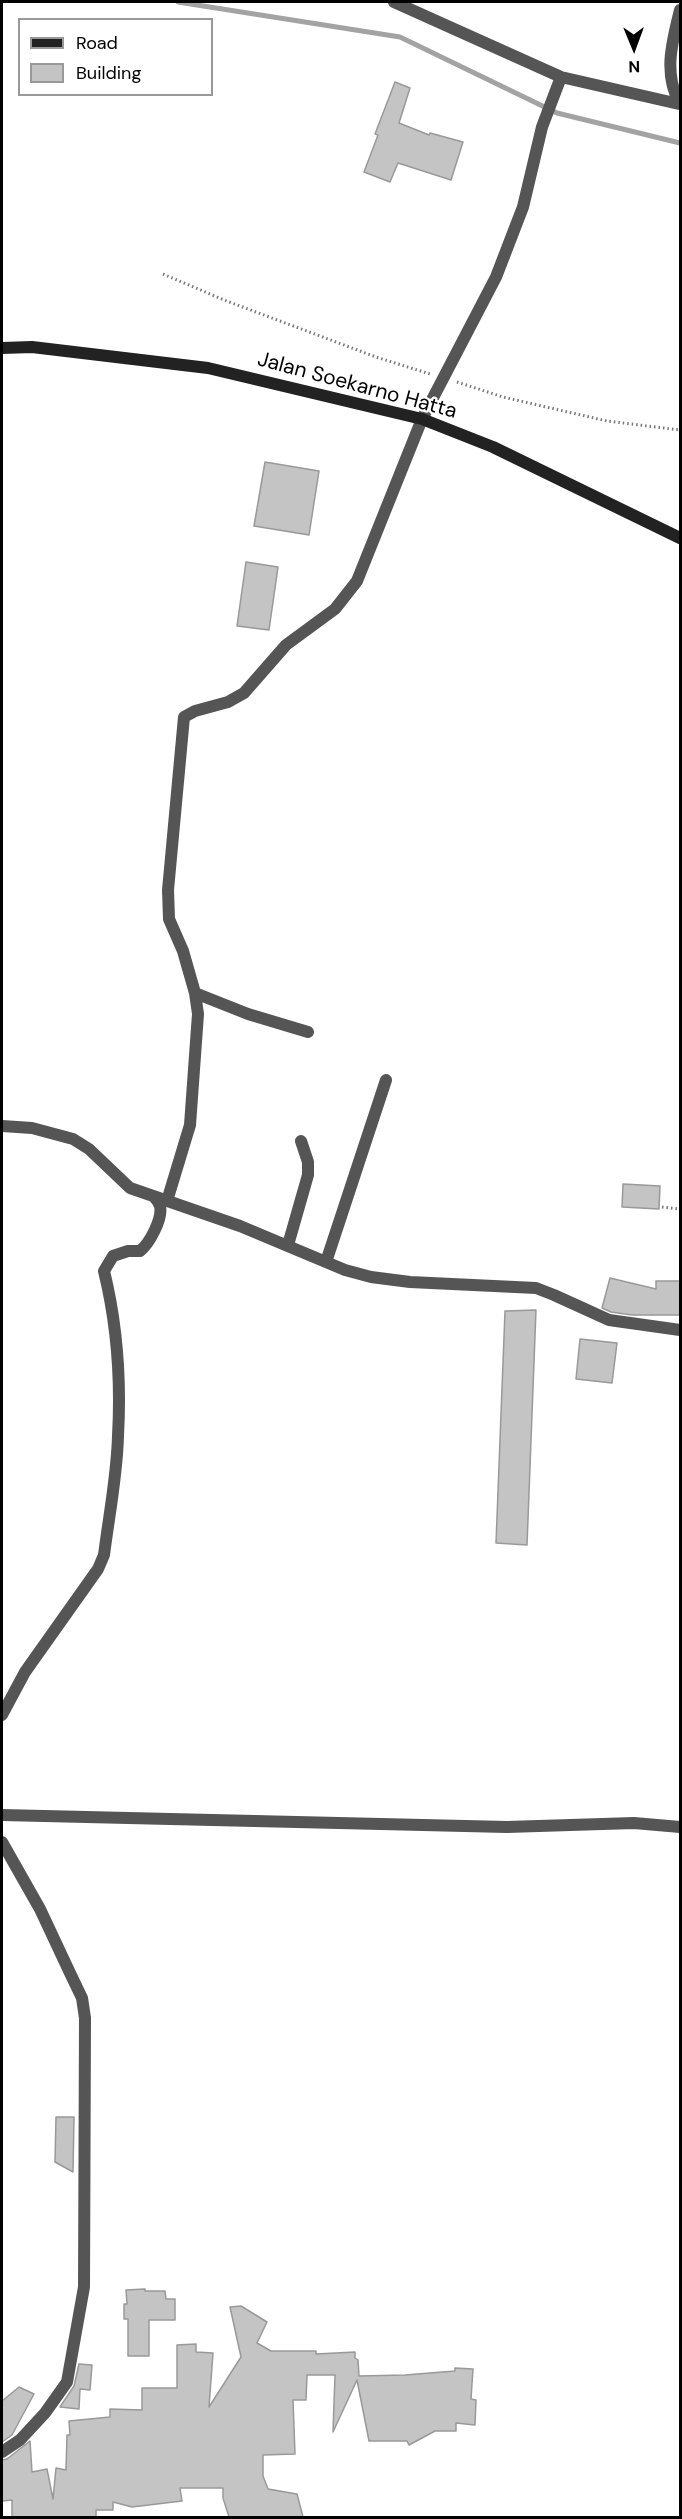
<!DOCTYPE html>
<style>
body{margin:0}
#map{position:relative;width:682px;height:2519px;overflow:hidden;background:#fff;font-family:"DM Sans",sans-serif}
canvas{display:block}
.frame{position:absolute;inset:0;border:3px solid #000;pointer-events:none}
.legend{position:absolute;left:18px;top:18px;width:195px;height:78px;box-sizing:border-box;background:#fff;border:2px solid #999;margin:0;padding:8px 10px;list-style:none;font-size:18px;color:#000}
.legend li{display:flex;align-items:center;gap:12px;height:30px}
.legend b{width:30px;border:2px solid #999}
.north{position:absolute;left:604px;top:18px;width:60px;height:60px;-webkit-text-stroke:4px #fff;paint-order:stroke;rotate:179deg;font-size:16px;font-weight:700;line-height:24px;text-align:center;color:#000}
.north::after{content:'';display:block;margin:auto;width:21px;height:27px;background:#000;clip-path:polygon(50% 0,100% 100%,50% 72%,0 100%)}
</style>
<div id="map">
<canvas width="682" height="2519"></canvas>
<div class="frame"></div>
<ul class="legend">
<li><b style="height:8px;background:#222"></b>Road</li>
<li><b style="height:16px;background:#c4c4c4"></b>Building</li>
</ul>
<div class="north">N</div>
</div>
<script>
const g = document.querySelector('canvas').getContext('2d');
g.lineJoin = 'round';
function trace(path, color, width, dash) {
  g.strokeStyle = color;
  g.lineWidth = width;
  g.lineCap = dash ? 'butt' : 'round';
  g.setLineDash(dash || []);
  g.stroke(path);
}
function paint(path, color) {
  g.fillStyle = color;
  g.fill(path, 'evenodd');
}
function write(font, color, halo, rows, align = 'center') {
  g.font = font + ' "DM Sans",sans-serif';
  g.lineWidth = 4.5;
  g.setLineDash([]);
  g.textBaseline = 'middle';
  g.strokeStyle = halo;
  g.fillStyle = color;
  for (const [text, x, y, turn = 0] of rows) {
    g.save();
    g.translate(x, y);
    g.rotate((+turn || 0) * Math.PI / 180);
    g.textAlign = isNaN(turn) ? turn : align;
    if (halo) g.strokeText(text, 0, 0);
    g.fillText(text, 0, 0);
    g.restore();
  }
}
trace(new Path2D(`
 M 178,2 L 400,37 L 557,113 L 680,143`), '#a3a3a3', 5);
const building = new Path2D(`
 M 395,82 L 410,88 L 399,123 L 429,135 L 430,133 L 463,142 L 451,180 L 398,163 L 390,182 L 364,172 L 378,135 L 375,134 Z
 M 265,462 L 319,471 L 309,535 L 254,526 Z
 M 246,562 L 278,567 L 269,630 L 237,626 Z
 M 623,1184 L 660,1186 L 659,1209 L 622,1207 Z
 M 610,1278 L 656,1289 L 656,1281 L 681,1281 L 681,1315 L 632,1315 L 611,1312 L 602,1308 Z
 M 536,1310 L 527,1545 L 496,1543 L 505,1311 Z
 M 580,1339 L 617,1343 L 612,1383 L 576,1379 Z
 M 56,2117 L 74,2117 L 73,2172 L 55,2162 Z
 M 145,2289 L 145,2291 L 165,2291 L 166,2299 L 175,2299 L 175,2320 L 149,2320 L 149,2356 L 128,2356 L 128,2319 L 124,2319 L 124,2304 L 127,2304 L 126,2290 Z
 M 241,2306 L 267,2322 L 257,2343 L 271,2351 L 316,2351 L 316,2354 L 355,2352 L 355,2358 L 358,2360 L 359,2376 L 405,2375 L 455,2371 L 455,2368 L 473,2369 L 471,2399 L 476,2400 L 475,2425 L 456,2423 L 456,2431 L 435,2431 L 409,2445 L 407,2441 L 369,2441 L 357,2380 L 333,2432 L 335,2375 L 307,2375 L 306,2400 L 293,2400 L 295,2454 L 263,2455 L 263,2476 L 268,2489 L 297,2494 L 303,2517 L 229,2517 L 223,2498 L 223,2488 L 180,2488 L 182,2501 L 132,2507 L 113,2502 L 113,2510 L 96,2510 L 96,2517 L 12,2517 L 12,2500 L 2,2501 L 2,2460 L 7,2459 L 30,2441 L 32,2472 L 47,2469 L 53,2499 L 56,2468 L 66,2470 L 67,2435 L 70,2435 L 69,2421 L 110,2417 L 110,2409 L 142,2410 L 142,2388 L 177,2388 L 177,2345 L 196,2344 L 196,2352 L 213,2353 L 209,2407 L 241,2357 L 230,2307 Z
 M 79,2364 L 92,2365 L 90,2390 L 80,2389 L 79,2409 L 60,2407 L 74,2386 Z
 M 19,2387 L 34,2394 L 12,2435 L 2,2442 L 2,2401 Z`);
paint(building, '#c4c4c4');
trace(building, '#999', 1.5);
trace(new Path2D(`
 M 163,274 L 224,300 L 376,357 L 430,374
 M 457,382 L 503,397 L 607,421 L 680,430
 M 662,1207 L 680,1209`), '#777', 3, [1.5, 3]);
trace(new Path2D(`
 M 394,2 L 561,77 L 679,104
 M 680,10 C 672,42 663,74 680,104
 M 195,993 L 248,1014 L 308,1032
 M 2,1126 L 32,1128 L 73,1139 L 89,1149 L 130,1188 L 240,1226 L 345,1270 L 371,1277 L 410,1282 L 536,1288 L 554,1295 L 609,1320 L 680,1330
 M 167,1201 L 190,1125 L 198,1014 L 195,993 L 183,951 L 169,919 L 168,890 L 184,717 L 195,711 L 228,702 L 244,693 L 286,645 L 335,609 L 357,581 L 422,419 L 496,277 L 523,207 L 542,127 L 561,77
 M 288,1245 L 308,1175 L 308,1162 L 301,1141
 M 326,1262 L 386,1080
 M 2,1715 L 25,1672 L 98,1569 L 104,1555 C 109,1515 117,1476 118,1436 C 121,1382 117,1324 104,1271 L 113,1256 L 128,1251 L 140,1251 C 149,1244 163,1219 160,1206 C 159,1203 157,1200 155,1198
 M 2,1815 L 507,1827 L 634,1823 L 680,1827
 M 2,1842 L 40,1909 L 70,1973 L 82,1998 L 85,2018 L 84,2287 L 67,2382 L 45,2413 L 20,2440 L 2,2452`), '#555', 12);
trace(new Path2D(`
 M 2,348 L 32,347 L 208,368 L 422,419 L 493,447 L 680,538`), '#222', 12);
write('21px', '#000', '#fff', [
 ["Jalan Soekarno Hatta",357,386,15]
]);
</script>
